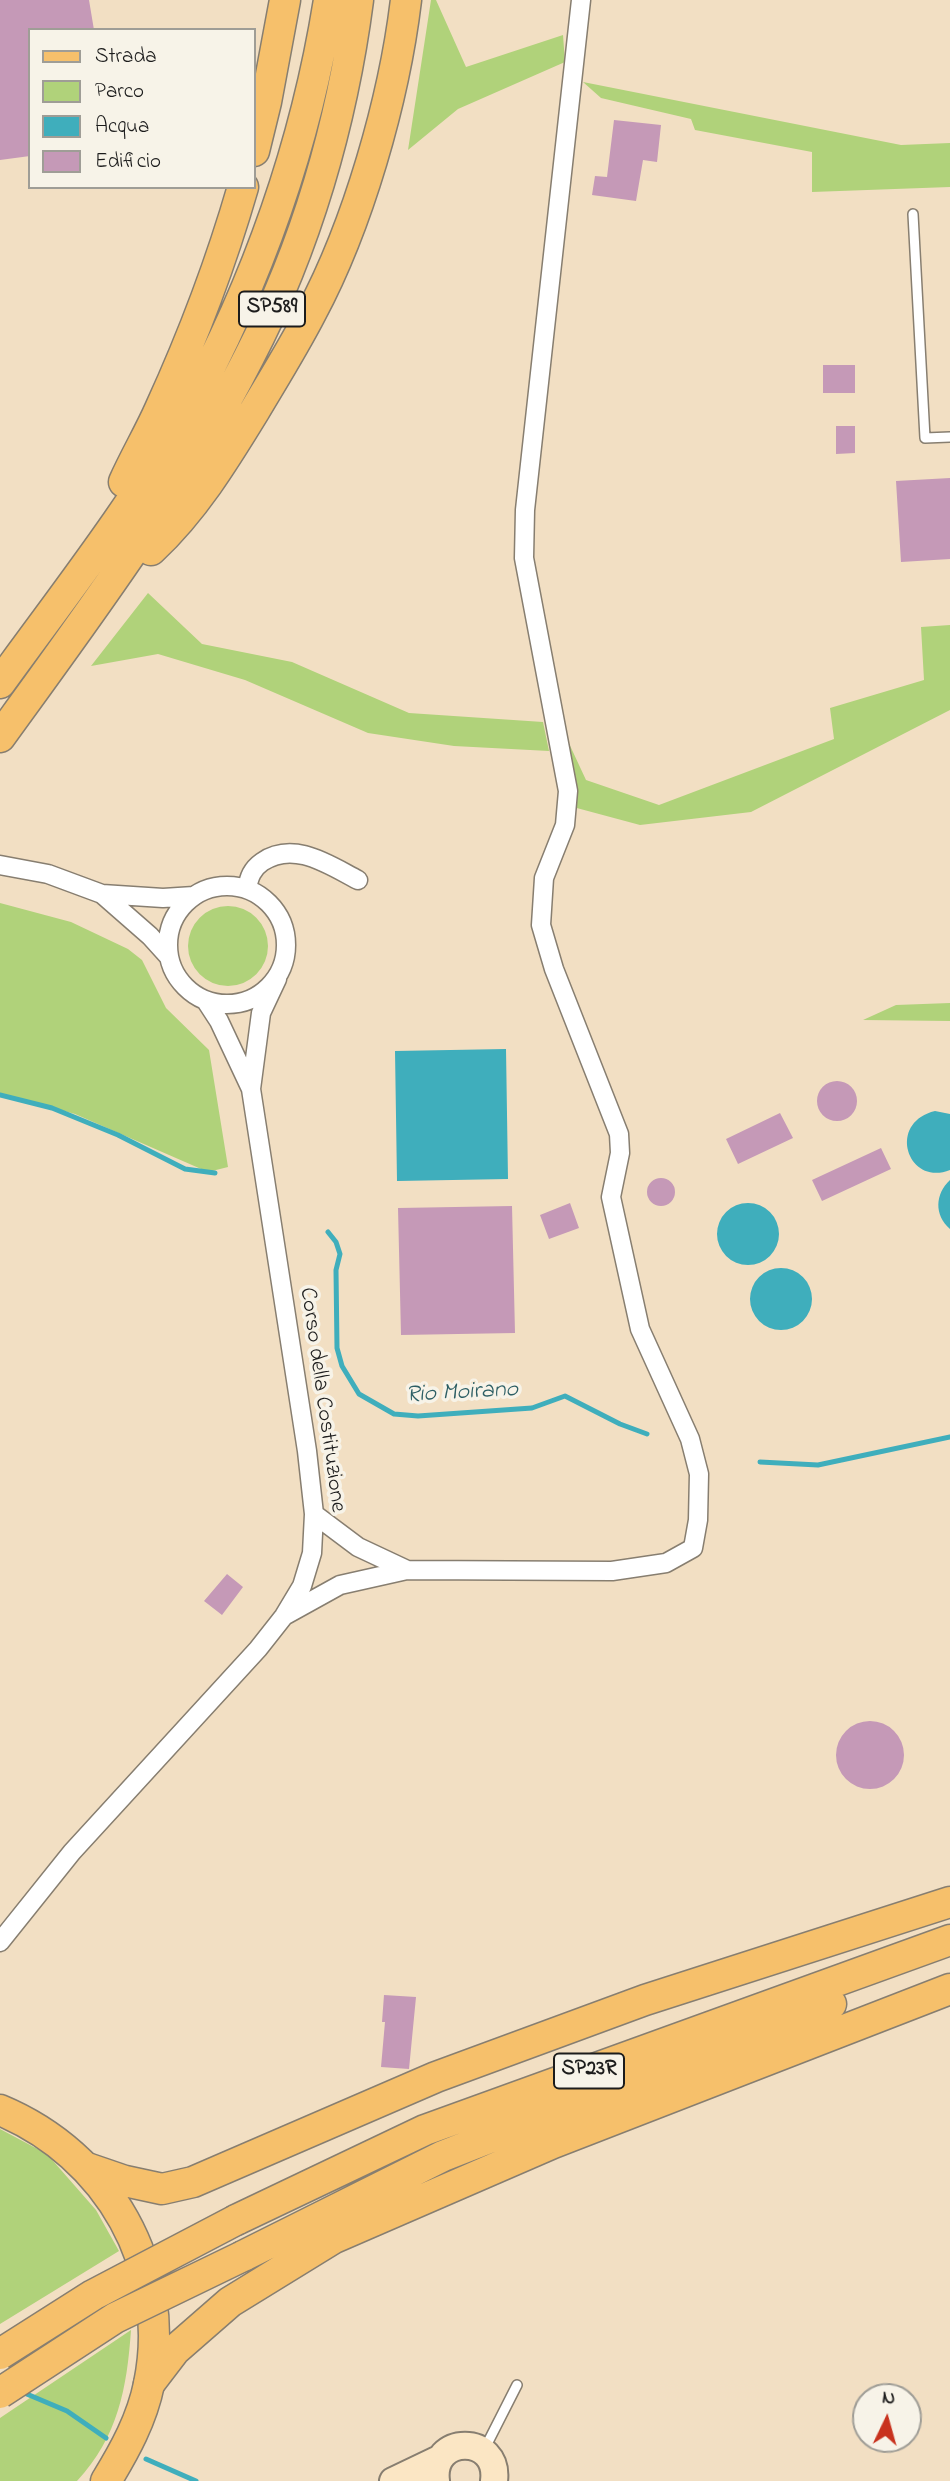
<!DOCTYPE html>
<style>
body{margin:0}
#map{position:relative;width:950px;height:2481px;overflow:hidden;background:#f2dfc3;font-family:"Indie Flower",sans-serif}
canvas{display:block}
.legend{position:absolute;left:28px;top:28px;width:228px;height:161px;box-sizing:border-box;background:#f7f3e8;border:2px solid #9f9d96;margin:0;padding:9px 12px;list-style:none;font-size:21px;color:#1c1c1c}
.legend li{display:flex;align-items:center;gap:14px;height:35px}
.legend b{width:35px;border:2px solid #9f9d96}
.north{position:absolute;left:852px;top:2383px;width:70px;height:70px;box-sizing:border-box;background:#f7f3e8;border:2px solid #9f9d96;border-radius:50%;rotate:5deg;font-size:19px;font-weight:700;line-height:28px;text-align:center;color:#1c1c1c}
.north::after{content:'';display:block;margin:auto;width:24px;height:32px;background:#c8321e;clip-path:polygon(50% 0,100% 100%,50% 72%,0 100%)}
</style>
<div id="map">
<canvas width="950" height="2481"></canvas>
<ul class="legend">
<li><b style="height:9px;background:#f6c06b"></b>Strada</li>
<li><b style="height:19px;background:#b0d27a"></b>Parco</li>
<li><b style="height:19px;background:#3faebc"></b>Acqua</li>
<li><b style="height:19px;background:#c599b7"></b>Edificio</li>
</ul>
<div class="north">N</div>
</div>
<script>
const g = document.querySelector('canvas').getContext('2d');
g.lineJoin = 'round';
function paint(path, color) {
  g.fillStyle = color;
  g.fill(path, 'evenodd');
}
function trace(path, color, width, dash) {
  g.strokeStyle = color;
  g.lineWidth = width;
  g.lineCap = dash ? 'butt' : 'round';
  g.setLineDash(dash || []);
  g.stroke(path);
}
function write(font, color, halo, rows, align = 'center') {
  g.font = font + ' "Indie Flower",sans-serif';
  g.lineWidth = 7;
  g.setLineDash([]);
  g.textBaseline = 'middle';
  g.strokeStyle = halo;
  g.fillStyle = color;
  for (const [text, x, y, turn = 0] of rows) {
    g.save();
    g.translate(x, y);
    g.rotate((+turn || 0) * Math.PI / 180);
    g.textAlign = isNaN(turn) ? turn : align;
    if (halo) g.strokeText(text, 0, 0);
    g.fillText(text, 0, 0);
    g.restore();
  }
}
paint(new Path2D(`
 M 431,0 L 436,0 L 466,67 L 563,35 L 565,62 L 458,109 L 408,150 Z
 M 583,82 L 901,145 L 950,143 L 950,187 L 812,192 L 812,152 L 695,130 L 691,119 L 601,98 Z
 M 148,593 L 202,644 L 292,662 L 409,713 L 543,722 L 549,751 L 454,746 L 368,733 L 245,680 L 158,654 L 91,666 Z
 M 950,625 L 950,710 L 751,812 L 640,825 L 573,807 L 566,737 L 586,780 L 659,805 L 834,739 L 830,708 L 924,680 L 921,627 Z
 M 0,903 L 71,922 L 128,949 L 142,960 L 166,1008 L 209,1050 L 228,1167 L 208,1172 L 75,1114 L 0,1093 Z
 M188 946a40 40 0 1 1 80 0a40 40 0 1 1-80 0Z
 M 950,1003 L 950,1021 L 863,1020 L 896,1005 Z
 M 0,2129 L 47,2154 L 96,2210 L 119,2251 L 0,2324 Z
 M 131,2330 C 127,2388 118,2437 77,2481 L 0,2481 L 0,2418 Z`), '#b0d27a');
paint(new Path2D(`
 M 506,1049 L 508,1179 L 397,1181 L 395,1051 Z
 M 935,1111 L 950,1114 L 950,1170 C 908,1187 886,1123 935,1111 Z
 M 950,1180 L 950,1229 C 934,1215 935,1194 950,1180 Z
 M717 1234a31 31 0 1 1 62 0a31 31 0 1 1-62 0Z
 M750 1299a31 31 0 1 1 62 0a31 31 0 1 1-62 0Z`), '#3faebc');
trace(new Path2D(`
 M 0,1095 L 52,1108 L 118,1135 L 185,1169 L 215,1173
 M 328,1232 L 336,1242 L 340,1254 L 336,1270 L 337,1348 L 342,1366 L 359,1394 L 394,1414 L 418,1416 L 532,1408 L 565,1396 L 620,1424 L 647,1434
 M 760,1462 L 818,1465 L 950,1437
 M 22,2392 L 67,2411 L 106,2438
 M 146,2459 L 196,2481`), '#3faebc', 5);
paint(new Path2D(`
 M 0,0 L 89,0 L 94,30 L 30,30 L 30,156 L 0,160 Z
 M 614,120 L 661,125 L 657,162 L 643,160 L 636,201 L 592,195 L 595,176 L 607,177 Z
 M 823,365 L 855,365 L 855,393 L 823,393 Z
 M 836,426 L 855,426 L 855,453 L 836,454 Z
 M 950,478 L 950,559 L 901,562 L 896,481 Z
 M817 1101a20 20 0 1 1 40 0a20 20 0 1 1-40 0Z
 M 780,1113 L 793,1138 L 738,1164 L 726,1139 Z
 M 881,1148 L 891,1169 L 822,1201 L 812,1180 Z
 M647 1192a14 14 0 1 1 28 0a14 14 0 1 1-28 0Z
 M 570,1203 L 579,1228 L 549,1239 L 540,1215 Z
 M 512,1206 L 515,1333 L 401,1335 L 398,1208 Z
 M 227,1574 L 243,1587 L 222,1615 L 204,1601 Z
 M836 1755a34 34 0 1 1 68 0a34 34 0 1 1-68 0Z
 M 384,1995 L 416,1997 L 409,2069 L 381,2067 L 385,2022 L 382,2022 Z`), '#c599b7');
const service = new Path2D(`
 M 913,214 L 925,438 L 950,437
 M 484,2450 L 517,2385`);
const minor = new Path2D(`
 M 0,865 L 48,874 L 102,894 L 163,898 L 194,896
 M168 945a59 59 0 1 1 118 0a59 59 0 1 1-118 0Z
 M 247,889 C 249,877 252,869 262,862 C 294,840 329,865 358,880
 M 102,894 L 150,936 L 169,957
 M 206,1001 L 219,1021 L 251,1089
 M 314,1514 L 358,1547 L 407,1570
 M 284,1616 L 340,1585 L 407,1570 L 612,1571 L 666,1563 L 693,1548 L 698,1520 L 699,1474 L 690,1439 L 640,1329 L 611,1197 L 620,1153 L 619,1134 L 554,969 L 541,925 L 544,878 L 565,825 L 568,791 L 524,558 L 525,510 L 581,0
 M 0,1942 L 72,1852 L 258,1649 L 284,1616 L 302,1586 L 312,1553 L 314,1514 L 307,1451 L 251,1089 L 261,1013 L 277,979`);
const secondary = new Path2D(`
 M 393,2481 L 439,2459
 M 436,2481 C 430,2434 500,2434 494,2481`);
const primary = new Path2D(`
 M 254,151 L 266,102 L 285,0
 M 124,482 C 135,457 149,434 160,409 C 193,337 221,263 243,187
 M 151,550 C 194,510 225,459 255,410 C 274,378 294,346 311,313 C 358,225 394,100 406,0
 M 0,683 C 63,596 134,506 186,413 C 256,285 306,145 329,0
 M 0,737 C 89,614 180,493 249,357 C 306,247 342,123 358,0
 M 0,2110 C 108,2155 173,2267 149,2384 C 142,2419 125,2450 106,2481`);
const trunk = new Path2D(`
 M 87,2168 L 125,2181 L 162,2189 L 193,2182 L 436,2077 L 645,2000 L 950,1902
 M 236,2220 L 425,2130 L 950,1940
 M 243,2256 L 443,2156 L 831,2004
 M 149,2384 L 175,2350 L 230,2302 L 334,2238 L 553,2143 L 950,1989`);
trace(service, '#877e70', 12);
trace(minor, '#877e70', 21);
trace(secondary, '#877e70', 30);
trace(primary, '#877e70', 33);
trace(trunk, '#877e70', 33);
trace(service, '#fff', 9);
trace(minor, '#fff', 18);
trace(secondary, '#fbe6c4', 26);
trace(primary, '#f6c06b', 30);
trace(trunk, '#f6c06b', 30);
const trunkBridge = new Path2D(`
 M 0,2354 L 93,2295 L 236,2220
 M 0,2393 L 115,2318 L 243,2256`);
trace(trunkBridge, '#877e70', 33, []);
trace(trunkBridge, '#f6c06b', 30);
for (const [x, y, w] of [
 [272,309,66],
 [589,2071,70]
]) {
  const box = new Path2D();
  box.roundRect(x - w / 2, y - 17.5, w, 35, 5);
  g.fillStyle = '#f7f3e8';
  g.fill(box);
  trace(box, '#1c1c1c', 2);
}
write('bold 21px', '#1c1c1c', null, [
 ["SP589",272,309],
 ["SP23R",589,2071]
]);
write('23px', '#1c1c1c', '#f7f3e8', [
 ["Corso della Costituzione",321,1400,82]
]);
write('italic 24px', '#2c5e64', '#f7f3e8', [
 ["Rio Moirano",462,1394,-3]
]);
</script>
